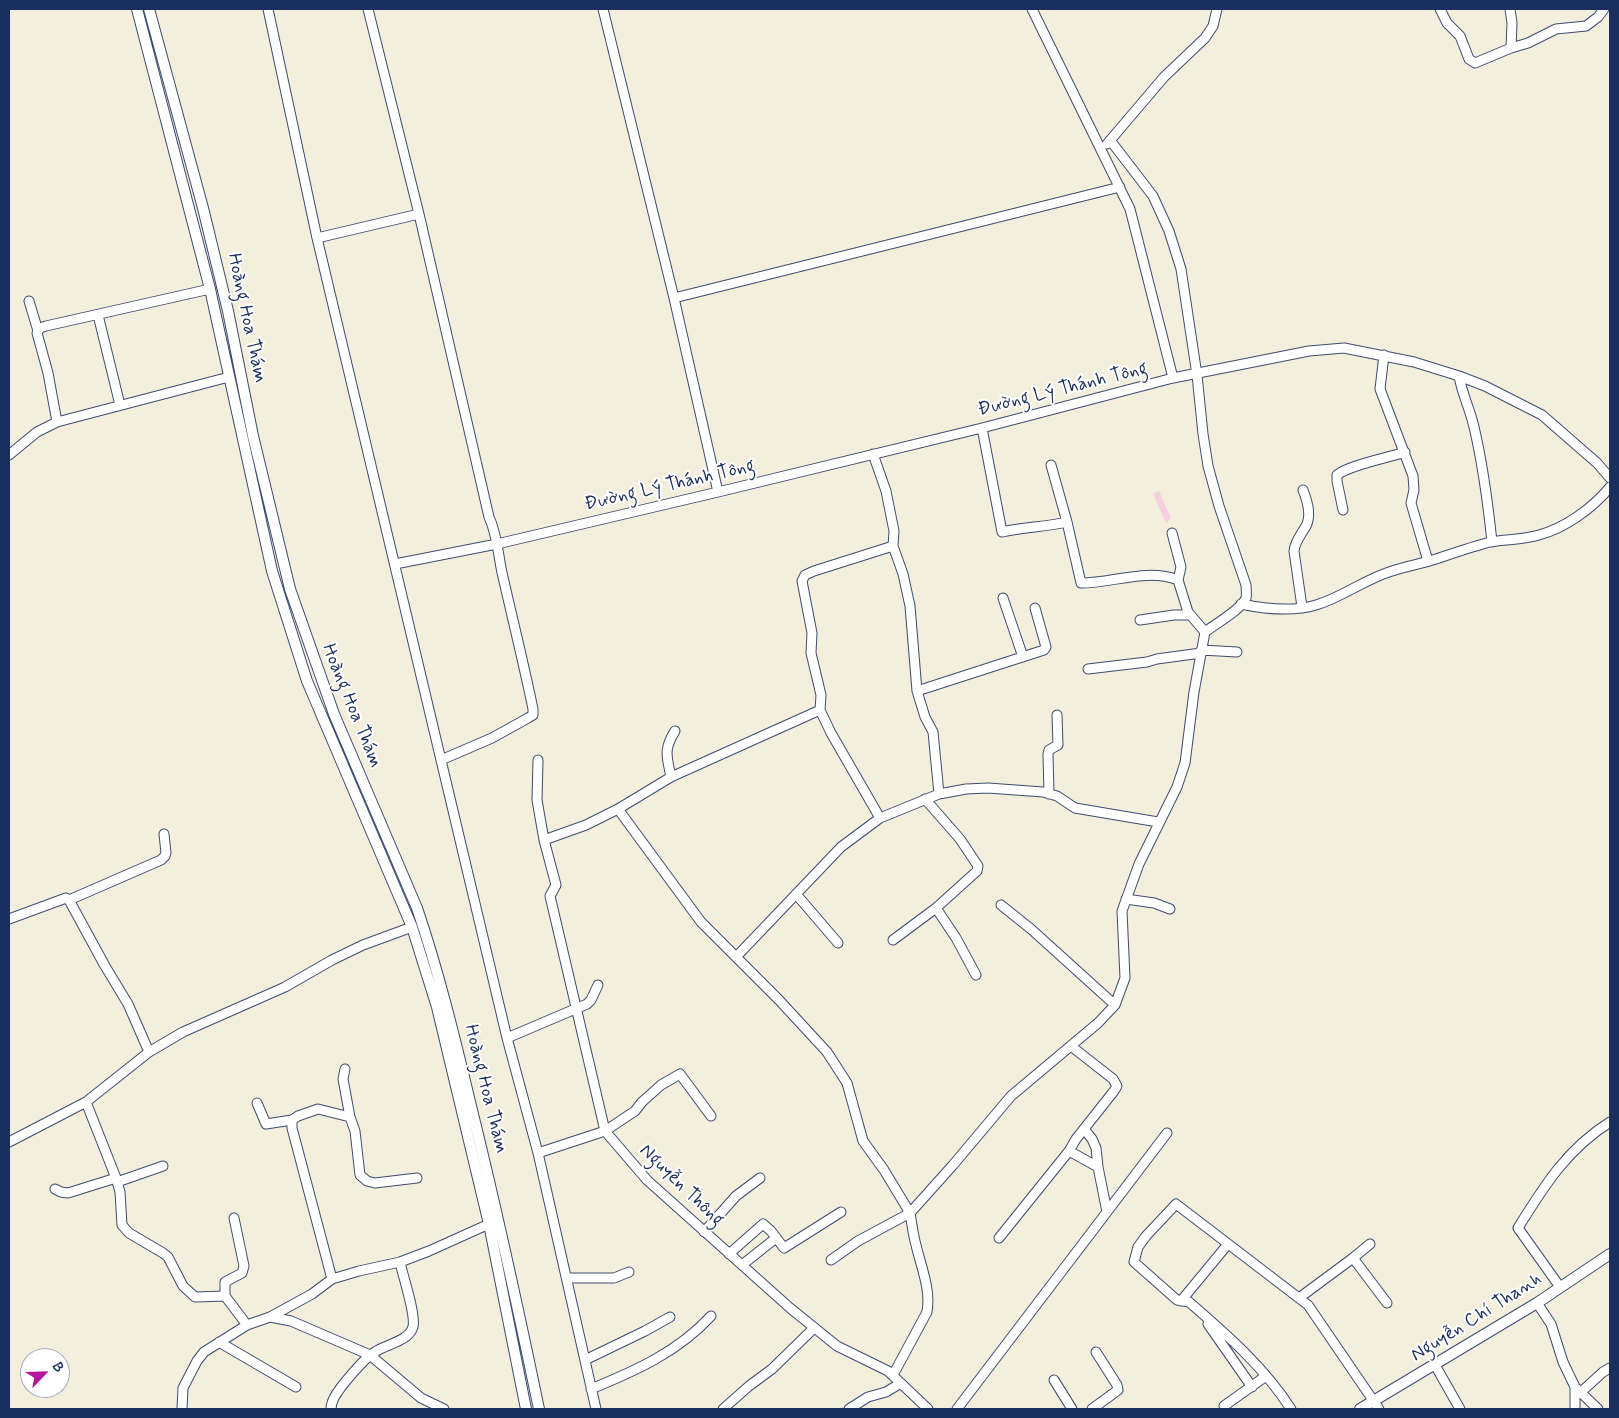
<!DOCTYPE html>
<meta charset="utf-8">
<style>
body{margin:0}
#map{position:relative;width:1619px;height:1418px;overflow:hidden;background:#f4eedc;font-family:Mynerve,sans-serif}
canvas{display:block}
.frame{position:absolute;inset:0;border:10px solid #1b2f5e;pointer-events:none}
.north{position:absolute;left:20px;top:1348px;width:50px;height:50px;box-sizing:border-box;background:#fff;border:1px solid #a4acbf;border-radius:50%;rotate:66deg;font-size:14px;font-weight:700;line-height:20px;text-align:center;color:#1b2f5e}
.north::after{content:'';display:block;margin:auto;width:18px;height:22px;background:#b5179e;clip-path:polygon(50% 0,100% 100%,50% 72%,0 100%)}
</style>
<div id="map">
<canvas width="1619" height="1418"></canvas>
<div class="frame"></div>
<div class="north">B</div>
</div>
<script>
const g = document.querySelector('canvas').getContext('2d');
g.lineJoin = 'round';
function paint(path, color) {
  g.fillStyle = color;
  g.fill(path, 'evenodd');
}
function trace(path, color, width, dash) {
  g.strokeStyle = color;
  g.lineWidth = width;
  g.lineCap = dash ? 'butt' : 'round';
  g.setLineDash(dash || []);
  g.stroke(path);
}
function write(font, color, halo, rows, align = 'center') {
  g.font = font + ' Mynerve,sans-serif';
  g.lineWidth = 4;
  g.setLineDash([]);
  g.textBaseline = 'middle';
  g.strokeStyle = halo;
  g.fillStyle = color;
  for (const [text, x, y, turn = 0] of rows) {
    g.save();
    g.translate(x, y);
    g.rotate((+turn || 0) * Math.PI / 180);
    g.textAlign = isNaN(turn) ? turn : align;
    if (halo) g.strokeText(text, 0, 0);
    g.fillText(text, 0, 0);
    g.restore();
  }
}
paint(new Path2D(`
 M 1159,491 L 1171,518 L 1166,523 L 1153,494 Z`), '#f4cfdd');
const minor = new Path2D(`
 M 268,9 L 317,238 L 507,1038 L 538,1153 L 596,1409
 M 368,9 L 419,214 L 489,517 C 498,536 498,557 503,577 C 513,621 524,665 533,709 L 533,715 L 528,718 L 492,738 L 441,760
 M 603,9 L 674,298 L 718,492
 M 1032,9 L 1130,209 L 1173,378
 M 1440,9 L 1447,23 L 1460,36 L 1469,59 L 1475,63 L 1511,48 L 1528,43 L 1556,29 L 1586,26 L 1598,17 L 1604,9
 M 1510,9 L 1512,23 L 1511,48
 M 1107,144 L 1164,77 L 1205,38 L 1213,26 L 1217,9
 M 317,238 L 419,214
 M 674,298 L 1120,187
 M 29,301 L 38,331
 M 98,315 L 120,405
 M 1384,355 L 1380,389 L 1413,476 L 1414,490 L 1411,503 L 1413,510 L 1428,561
 M 1459,376 C 1462,394 1470,409 1474,427 C 1483,465 1488,504 1492,542
 M 57,422 L 48,373 L 37,333 L 40,328 L 46,326 L 210,289
 M 982,428 L 1002,532 C 1023,527 1045,527 1067,522 L 1081,583 C 1113,583 1147,568 1178,580 L 1188,612 L 1205,632
 M 873,454 L 886,491 L 894,531 L 893,546 L 903,574 L 910,606 L 917,691 L 925,717 L 933,732 L 939,794
 M 9,455 L 37,432 L 57,422 L 229,377
 M 1051,465 L 1067,522
 M 1343,510 L 1337,481 L 1337,475 C 1349,465 1388,458 1405,452
 M 1172,533 L 1181,567 L 1178,580
 M 395,564 L 497,544 L 718,492 L 982,428 L 1173,378 L 1309,351 L 1344,348 L 1414,362 L 1459,376 L 1485,386 L 1542,415 L 1597,463 L 1610,478
 M 1003,598 L 1023,657
 M 1241,604 C 1265,609 1293,612 1316,605 C 1343,597 1365,579 1392,571 C 1406,566 1421,564 1436,559 C 1454,553 1471,547 1490,542 C 1506,539 1523,540 1539,535 C 1565,528 1593,508 1610,487
 M 1302,607 L 1294,551 C 1295,541 1301,535 1306,526 C 1312,515 1307,500 1303,490
 M 1140,620 L 1174,615 L 1190,615
 M 1201,650 L 1237,652
 M 1088,669 L 1147,662 L 1157,659 L 1201,653
 M 917,691 L 1044,650 L 1046,647 L 1035,608
 M 820,710 L 671,777 L 618,809 L 586,825 L 544,840 L 556,885 L 550,896 L 605,1131 L 647,1180 L 790,1308 L 837,1346 L 888,1371 L 928,1409
 M 538,760 L 537,800 L 544,840
 M 671,777 C 667,757 663,750 675,731
 M 1049,794 L 1048,754 L 1049,750 L 1058,745 L 1057,715
 M 618,809 L 701,922 L 779,1000 L 827,1052 L 847,1083 L 863,1141 L 884,1170 L 910,1213 L 858,1241 L 831,1260
 M 880,818 L 831,733 L 820,710 L 821,695 L 811,653 L 812,633 L 802,581 L 805,575 L 814,571 L 893,546
 M 796,894 L 838,943
 M 1126,899 L 1154,903 L 1170,909
 M 69,900 L 161,860 L 165,856 L 166,853 L 164,834
 M 1001,905 L 1031,929 L 1115,1005
 M 936,908 L 956,938 L 976,975
 M 9,919 L 66,898 L 69,900 L 105,966 L 128,1004 L 149,1052
 M 893,940 L 936,908 L 977,871 L 978,866 L 960,839 L 925,799
 M 737,956 L 841,847 L 880,818 L 939,794 L 966,789 L 988,788 L 1043,792 L 1057,796 L 1075,808 L 1158,822
 M 507,1038 L 587,1004 L 591,1000 L 598,985
 M 345,1069 L 343,1079 L 350,1117
 M 86,1102 L 116,1178 L 120,1192 L 122,1225 L 129,1233 L 163,1253 L 168,1257 L 183,1286 L 195,1297 L 225,1296 L 247,1325
 M 257,1103 L 266,1124 L 292,1120
 M 1084,1129 L 1092,1139 L 1096,1148 L 1098,1167 L 1107,1212
 M 9,1142 L 86,1102 L 149,1052 L 183,1032 L 285,987 L 332,960 L 363,945 L 412,927
 M 1069,1151 L 1098,1167
 M 538,1153 L 605,1131 L 635,1111 L 642,1102 L 661,1085 L 680,1074 L 711,1116
 M 117,1182 L 163,1166
 M 55,1189 L 61,1192 L 68,1193 L 116,1178
 M 704,1232 L 736,1196 L 760,1178
 M 999,1238 L 1069,1151 L 1076,1139 L 1114,1091 L 1117,1086 L 1113,1079 L 1071,1046
 M 729,1254 L 763,1224 L 771,1231 L 784,1248 L 841,1212
 M 1353,1258 L 1387,1303
 M 742,1265 L 776,1238
 M 567,1278 L 614,1278 L 629,1272
 M 332,1279 L 292,1128 L 292,1120 L 298,1116 L 318,1109 L 350,1117 L 355,1131 L 360,1175 L 367,1181 L 375,1183 L 417,1178
 M 1560,1287 L 1518,1228 C 1544,1186 1567,1149 1610,1122
 M 225,1296 L 225,1282 L 242,1273 L 244,1266 L 234,1218
 M 1299,1298 L 1353,1258 L 1370,1244
 M 1181,1301 L 1228,1244
 M 1537,1303 L 1551,1324 L 1563,1362 L 1575,1387 L 1598,1409
 M 270,1317 L 291,1321 L 370,1355 L 421,1398 L 444,1409
 M 1208,1324 L 1252,1387
 M 219,1342 L 296,1387
 M 585,1360 L 645,1331 L 670,1317
 M 1435,1365 L 1460,1409
 M 893,1375 L 927,1312 C 931,1289 921,1267 916,1245 C 913,1235 912,1224 910,1213 L 953,1165 L 1011,1096 L 1098,1023 L 1115,1005 L 1125,978 L 1122,911 L 1139,864 L 1177,787 L 1185,763 L 1194,692 L 1205,632 C 1214,625 1242,609 1246,598 C 1247,594 1246,589 1246,585 L 1219,506 L 1208,466 L 1203,434 L 1197,375 L 1181,269 L 1169,231 L 1153,196 L 1110,140
 M 1054,1380 L 1072,1409
 M 1575,1387 L 1575,1409
 M 591,1389 C 635,1371 678,1352 711,1316
 M 1581,1392 L 1603,1372 L 1610,1368
 M 1224,1406 L 1266,1376
 M 182,1409 L 183,1388 L 197,1361 L 204,1352 L 247,1325 L 270,1317 L 312,1294 L 332,1279 L 359,1271 L 400,1262 L 429,1251 L 489,1224
 M 331,1409 C 331,1405 332,1402 334,1398 C 339,1388 365,1357 375,1352 C 386,1344 408,1342 413,1327 C 416,1314 403,1277 400,1262
 M 723,1409 L 749,1386 L 772,1369 L 814,1328
 M 849,1409 L 868,1397 L 886,1392 L 901,1383
 M 957,1409 L 1167,1133
 M 1092,1409 L 1118,1390 L 1117,1385 L 1096,1352
 M 1291,1409 C 1264,1367 1227,1335 1189,1302 L 1177,1300 L 1134,1262 L 1138,1247 L 1146,1236 L 1176,1204 L 1308,1305 L 1379,1409`);
const major = new Path2D(`
 M 137,9 L 210,289 L 272,571 L 307,681 L 412,927 L 437,1007 L 489,1224 L 526,1409
 M 149,9 L 203,208 L 228,311 L 253,436 L 290,589 L 334,714 L 417,908 C 439,973 455,1039 471,1106 C 496,1207 518,1308 539,1409
 M 1360,1409 L 1537,1303 L 1610,1254`);
trace(minor, '#3c4c71', 11);
trace(major, '#3c4c71', 12);
trace(minor, '#fff', 9);
trace(major, '#fff', 10);
write('19px', '#1b2f5e', '#fff', [
 ["Hoàng Hoa Thám",246,318,78],
 ["Đường Lý Thánh Tông",1063,390,-14],
 ["Đường Lý Thánh Tông",670,486,-13],
 ["Hoàng Hoa Thám",351,706,68],
 ["Hoàng Hoa Thám",485,1089,76],
 ["Nguyễn Thông",681,1186,44],
 ["Nguyễn Chí Thanh",1477,1318,-32]
]);
</script>
